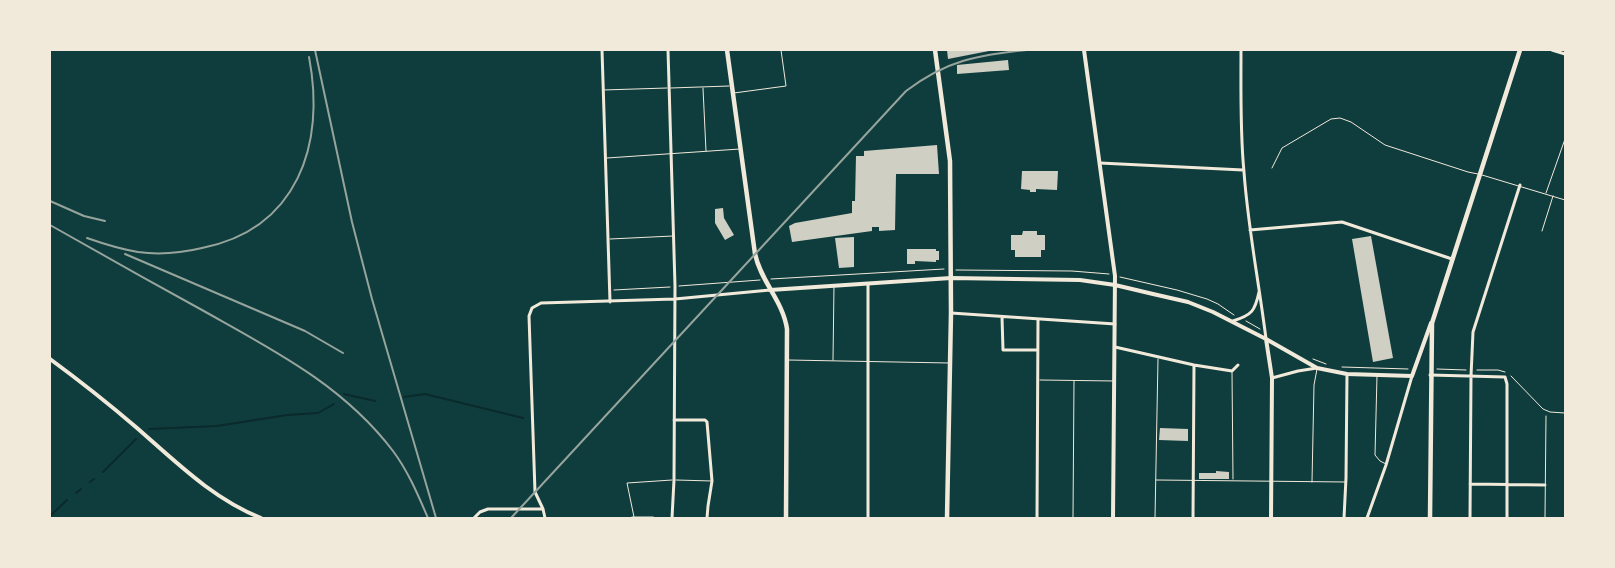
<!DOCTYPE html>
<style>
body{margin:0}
#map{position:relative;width:1615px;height:568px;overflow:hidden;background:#0f3d3e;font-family:"Playfair Display",serif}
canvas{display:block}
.frame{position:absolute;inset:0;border:51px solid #f1e9da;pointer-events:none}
</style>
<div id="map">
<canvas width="1615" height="568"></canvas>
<div class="frame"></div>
</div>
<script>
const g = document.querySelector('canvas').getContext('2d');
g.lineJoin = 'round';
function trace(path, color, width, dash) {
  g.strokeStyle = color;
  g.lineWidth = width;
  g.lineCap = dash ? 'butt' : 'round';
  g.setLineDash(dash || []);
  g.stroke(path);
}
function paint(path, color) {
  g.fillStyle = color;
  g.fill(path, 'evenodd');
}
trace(new Path2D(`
 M 344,394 L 375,401
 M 404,397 L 425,394 L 523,418
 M 149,429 L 217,426 L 287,415 L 318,413 L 334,404
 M 103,472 L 136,439
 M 90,482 L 94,479
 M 76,493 L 81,489
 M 50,516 L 67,500`), '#0a2a2b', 2);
paint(new Path2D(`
 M 947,50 L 989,50 L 989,51 L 948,59 Z
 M 1008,60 L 1009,70 L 957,74 L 957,65 Z
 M 937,145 L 939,174 L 896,174 L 895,230 L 879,231 L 879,227 L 872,227 L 872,231 L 792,242 L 789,226 L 795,223 L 852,213 L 852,201 L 855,201 L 856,156 L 864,156 L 864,151 Z
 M 1022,171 L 1058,171 L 1057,190 L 1036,189 L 1036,192 L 1030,192 L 1030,190 L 1021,189 Z
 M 723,208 L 724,218 L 734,235 L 725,240 L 715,223 L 715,209 Z
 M 1023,231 L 1037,231 L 1037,235 L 1045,235 L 1045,250 L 1041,250 L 1041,257 L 1015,257 L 1015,250 L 1011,250 L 1011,235 L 1022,235 Z
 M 1371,236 L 1393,358 L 1373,362 L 1352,239 Z
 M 854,237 L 854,267 L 839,268 L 835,238 Z
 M 907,249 L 936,249 L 936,251 L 939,251 L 939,260 L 936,260 L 936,262 L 915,261 L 915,264 L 907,264 Z
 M 1160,428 L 1188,429 L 1188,441 L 1159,440 Z
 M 1216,471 L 1229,472 L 1229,479 L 1199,479 L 1199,473 L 1216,473 Z`), '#cfcfc3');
trace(new Path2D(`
 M 956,270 L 1072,271 L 1109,274
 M 1120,277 L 1177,290 L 1207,299 L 1218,304 L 1234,315
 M 771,279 L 944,269
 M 679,286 L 760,280
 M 614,290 L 670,287
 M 1246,321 L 1260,329
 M 1313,359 L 1326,364
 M 1342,367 L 1408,369
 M 1437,369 L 1466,370
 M 1477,370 L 1498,370 L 1505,372
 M 1511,376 L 1543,409 L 1550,412 L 1565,413`), '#f1e9da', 1);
trace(new Path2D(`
 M 671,88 L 729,86
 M 703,88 L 706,151
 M 603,90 L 667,88
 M 734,93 L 786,86 L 781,50
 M 607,158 L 740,149
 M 1272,168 L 1282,148 L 1331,119 L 1340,118 L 1351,122 L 1385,145 L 1468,172 L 1478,174
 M 1482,175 L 1565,200
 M 1546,193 L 1565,139
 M 1542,231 L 1553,196
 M 610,239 L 673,236
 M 788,360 L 949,363
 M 833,360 L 834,286
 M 1232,371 L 1233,479
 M 1377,376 L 1375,455 L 1380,461 L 1386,464
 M 1040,380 L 1114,381
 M 676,480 L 712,481
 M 1156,480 L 1345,482
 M 1312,482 L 1314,385 L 1317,369
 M 634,517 L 627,483 L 672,480
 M 1073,518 L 1074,381
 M 1155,518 L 1158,359
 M 1545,518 L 1546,416`), '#f1e9da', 1);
trace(new Path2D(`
 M 602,50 L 610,302
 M 668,50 L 675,286 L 674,480 L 672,518
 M 1241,50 C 1241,90 1240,132 1244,172 C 1248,228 1259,283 1266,339
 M 1552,50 L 1565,54
 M 1100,163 L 1243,170
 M 1250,230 L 1342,222 L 1452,259
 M 951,313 L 1115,324
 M 1002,317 L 1003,350 L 1037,350
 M 1233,321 C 1252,315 1255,311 1259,292
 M 1115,347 L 1194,365 L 1232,371 L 1238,365
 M 1430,375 L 1505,377 L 1507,384 L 1507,518
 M 1272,378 L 1298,371 L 1317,368
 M 674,420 L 705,420 L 707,422 L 712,481 L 708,506 L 707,518
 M 1470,484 L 1545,485
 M 474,518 L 480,512 L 488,509 L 543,509
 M 545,518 L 543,509 L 535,492 L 529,316 L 532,308 L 541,303 L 675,299 L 770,290
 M 632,518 L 653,518
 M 868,518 L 868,284
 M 1037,518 L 1038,320
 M 1193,518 L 1194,365
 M 1344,518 L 1346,478 L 1347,374
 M 1367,518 L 1386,465 L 1412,376
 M 1470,518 L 1471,376 L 1473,332 L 1520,185`), '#f1e9da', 3);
trace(new Path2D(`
 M 1084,50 L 1115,276 L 1113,518
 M 770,290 L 951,278 L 1080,280 L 1115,285 L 1153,294 L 1188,302 L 1213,312 L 1266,339 L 1317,368 L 1347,374 L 1412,376 L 1431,323
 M 1266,339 L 1272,378 L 1271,518
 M 50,359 C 80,381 109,404 137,428 C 176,462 213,499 261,518`), '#f1e9da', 4);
trace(new Path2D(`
 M 727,50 L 755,254 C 761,282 783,301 787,329 L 786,518
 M 935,50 L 950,161 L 951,313 L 947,518
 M 1430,518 L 1432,323 L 1520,50`), '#f1e9da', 4.5);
trace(new Path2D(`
 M 315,50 L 352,222 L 372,299 L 436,518
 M 50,201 L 84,216 L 105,221
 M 50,225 C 101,254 151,282 202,310 C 273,350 343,385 393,451 C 408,471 418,495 428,518
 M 87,238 C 104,244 120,249 138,252 C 159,255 181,253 202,248 C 297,229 326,145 309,57
 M 125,254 L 305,331 L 343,353
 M 511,518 L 906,91 C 947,60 978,55 1027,50`), '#97a49c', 2);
</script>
